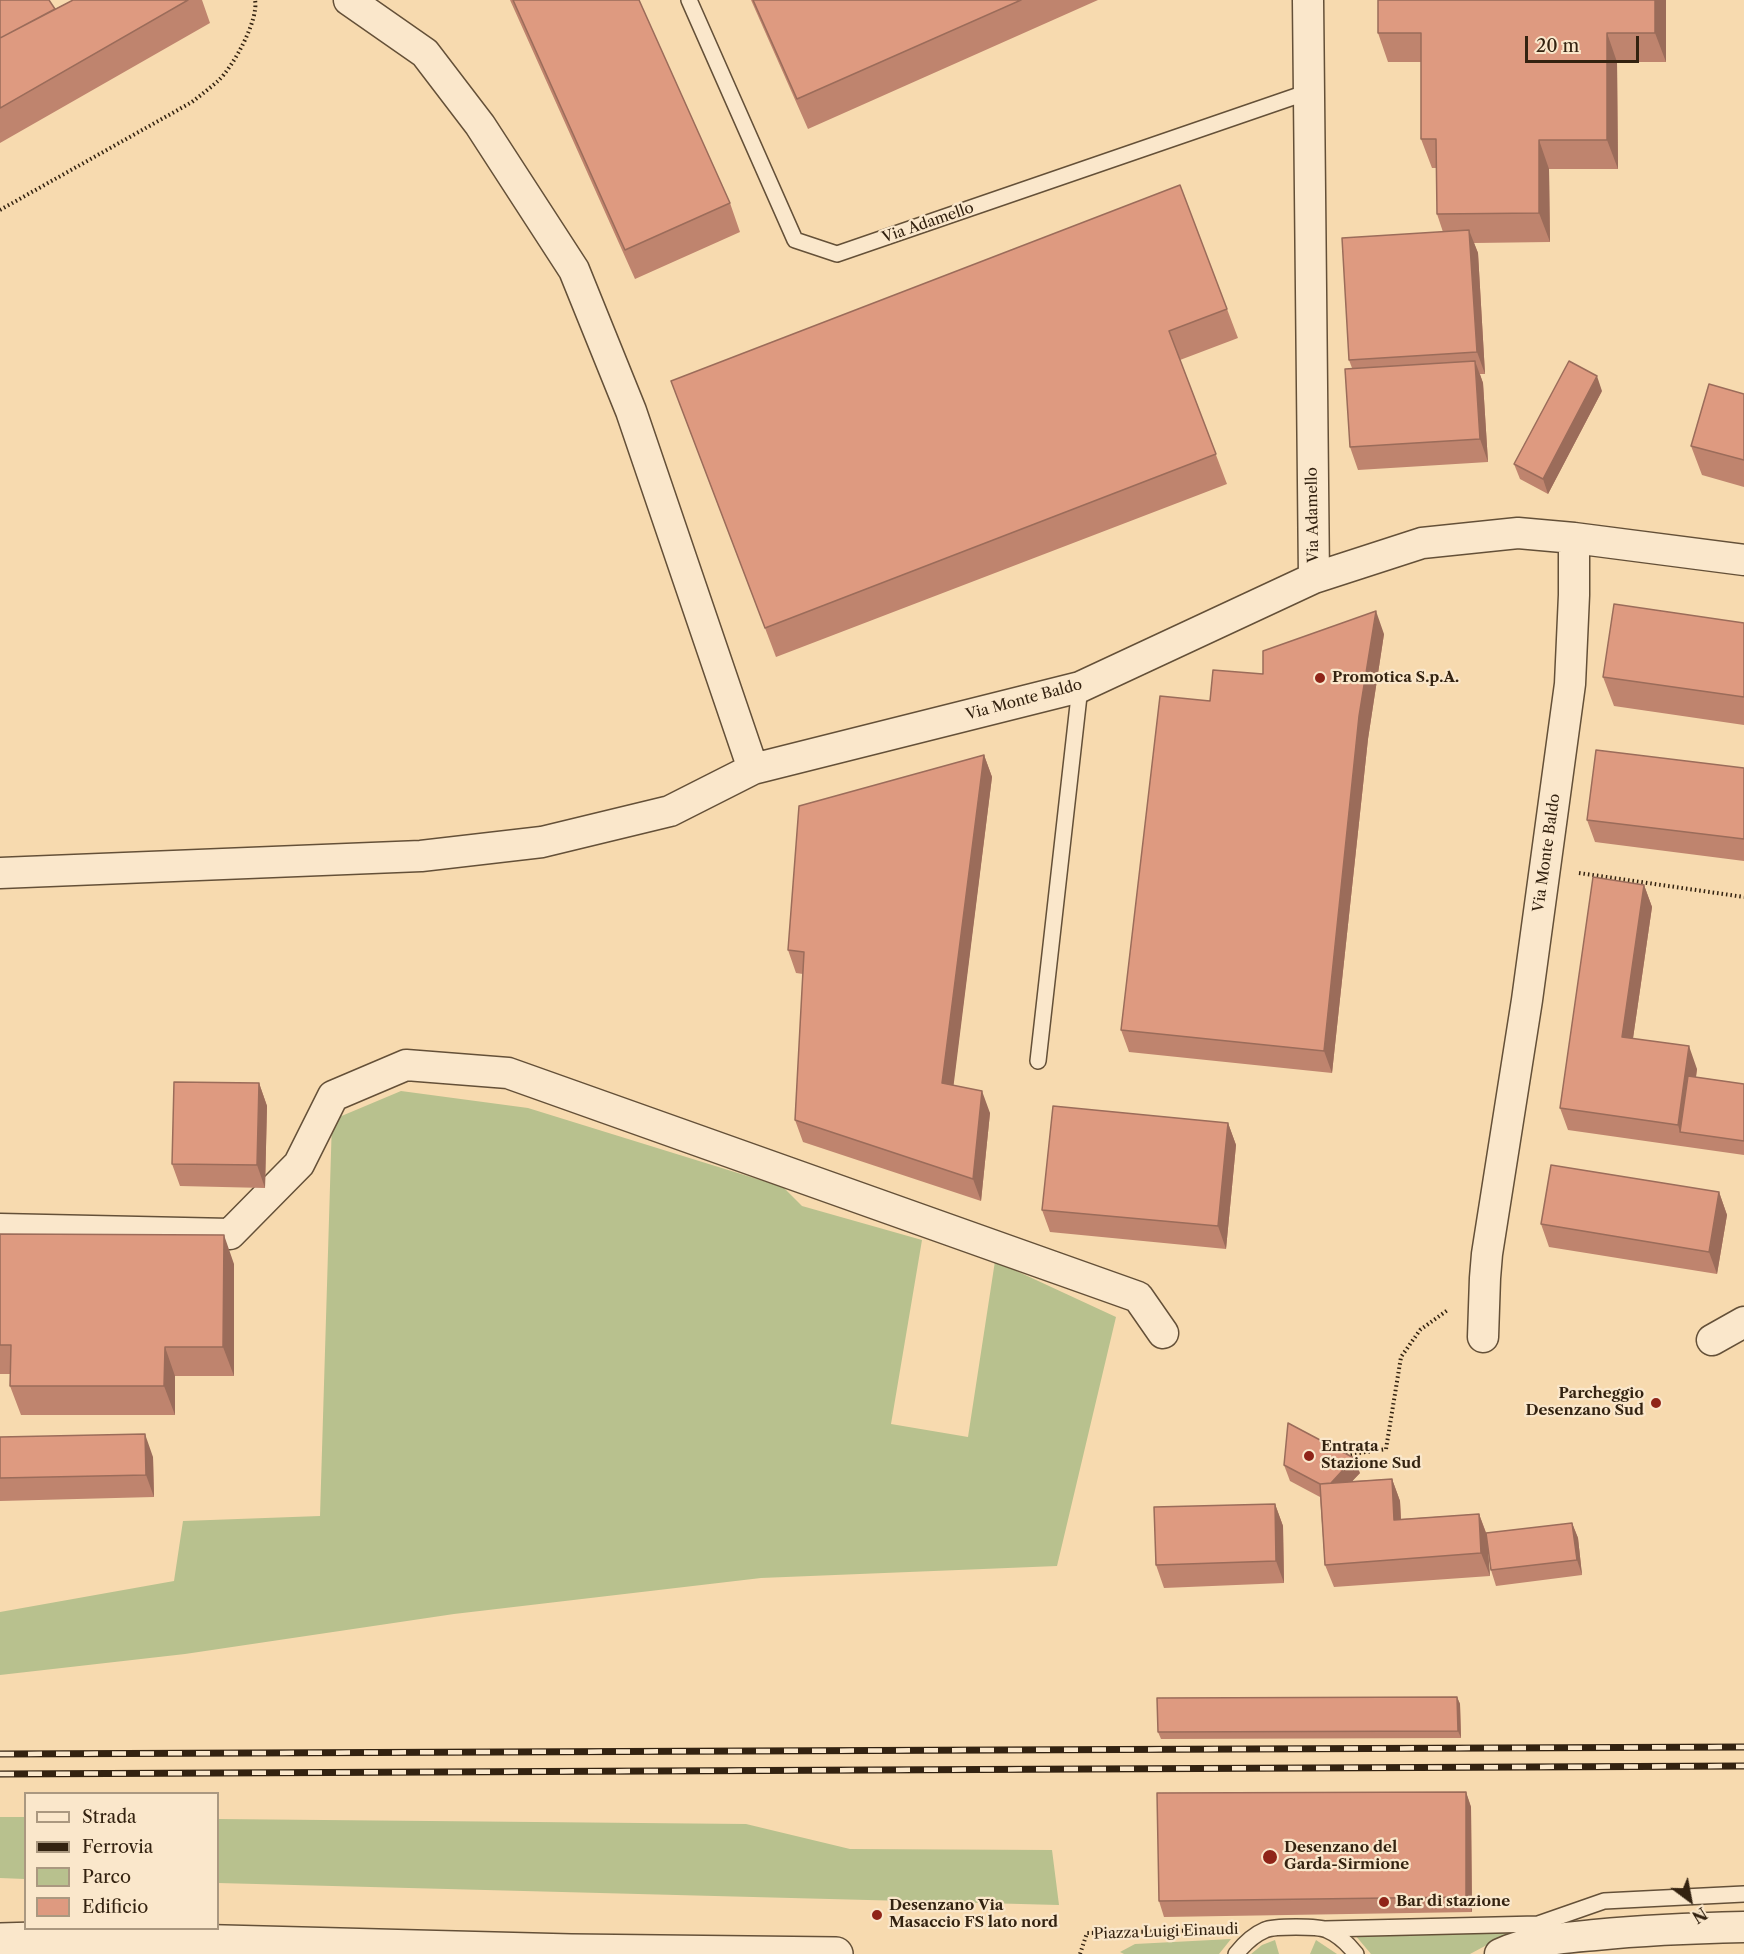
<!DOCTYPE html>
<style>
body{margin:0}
#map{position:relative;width:1744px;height:1954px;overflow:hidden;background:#f7daaf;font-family:"Libre Caslon Text",serif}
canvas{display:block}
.legend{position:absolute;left:24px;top:1792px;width:195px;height:138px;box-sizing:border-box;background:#fae7cb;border:2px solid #aa9880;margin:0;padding:8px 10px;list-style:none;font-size:18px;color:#332210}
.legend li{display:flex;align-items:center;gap:12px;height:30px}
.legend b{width:30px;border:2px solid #aa9880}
.north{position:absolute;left:1660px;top:1870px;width:60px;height:60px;-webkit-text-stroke:4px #fae7cb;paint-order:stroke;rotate:148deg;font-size:16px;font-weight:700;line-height:24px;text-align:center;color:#332210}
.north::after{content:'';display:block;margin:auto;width:21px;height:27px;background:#332210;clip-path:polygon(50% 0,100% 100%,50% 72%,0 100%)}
.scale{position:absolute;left:1525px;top:36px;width:114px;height:27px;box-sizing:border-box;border:3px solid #332210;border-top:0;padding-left:8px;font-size:18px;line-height:21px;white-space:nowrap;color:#332210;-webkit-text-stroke:4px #fae7cb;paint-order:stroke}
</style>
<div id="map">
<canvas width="1744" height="1954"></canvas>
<ul class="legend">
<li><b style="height:8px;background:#fae7cb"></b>Strada</li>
<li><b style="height:8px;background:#332210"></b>Ferrovia</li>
<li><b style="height:16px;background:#b8c18e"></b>Parco</li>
<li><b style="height:16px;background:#de9a80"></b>Edificio</li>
</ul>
<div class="north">N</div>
<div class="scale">20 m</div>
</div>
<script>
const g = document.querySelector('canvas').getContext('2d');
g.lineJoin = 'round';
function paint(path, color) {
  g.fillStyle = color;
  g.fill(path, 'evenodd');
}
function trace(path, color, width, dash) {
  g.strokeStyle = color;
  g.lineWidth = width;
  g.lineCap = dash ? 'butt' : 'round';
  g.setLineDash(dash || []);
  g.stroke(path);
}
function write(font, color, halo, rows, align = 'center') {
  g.font = font + ' "Libre Caslon Text",serif';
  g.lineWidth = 4.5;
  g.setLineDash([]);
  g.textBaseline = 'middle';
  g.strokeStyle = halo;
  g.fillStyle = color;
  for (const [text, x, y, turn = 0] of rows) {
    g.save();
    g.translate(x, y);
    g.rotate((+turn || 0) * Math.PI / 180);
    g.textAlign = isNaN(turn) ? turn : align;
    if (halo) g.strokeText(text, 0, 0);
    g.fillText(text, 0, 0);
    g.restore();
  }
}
paint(new Path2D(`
 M 401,1091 L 528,1108 L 783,1187 L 802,1206 L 922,1240 L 891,1424 L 968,1437 L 995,1261 L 1116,1317 L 1057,1566 L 761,1578 L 454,1614 L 185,1654 L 0,1675 L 0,1612 L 174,1581 L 183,1521 L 320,1516 L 332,1120 Z
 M 0,1817 L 25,1817 L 25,1879 L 0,1878 Z
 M 218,1819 L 746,1824 L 850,1849 L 1052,1850 L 1059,1905 L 218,1883 Z
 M 1511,1932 L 1470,1954 L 1371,1954 L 1355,1935 Z
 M 1231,1939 L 1219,1954 L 1124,1954 L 1120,1952 L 1135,1944 Z
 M 1275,1940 L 1279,1954 L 1251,1954 L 1262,1945 Z
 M 1316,1940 L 1337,1954 L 1310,1954 Z`), '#b8c18e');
const service = new Path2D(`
 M 689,0 L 795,240 L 837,254 L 1308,92
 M 1038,1061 L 1080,687
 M 1325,1929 L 1538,1924 L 1604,1901 L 1744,1894
 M 1236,1954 C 1244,1944 1253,1935 1265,1930 C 1274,1926 1318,1926 1327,1930 C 1339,1935 1348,1944 1356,1954`);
const minor = new Path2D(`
 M 349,0 L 425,53 L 480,125 L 574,270 L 631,411 L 753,769
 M 1308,0 L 1314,578
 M 0,873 L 421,856 L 542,842 L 670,811 L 753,769 L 1080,687 L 1314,578 L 1422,543 L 1518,533 L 1574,538 L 1744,560
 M 0,1229 L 230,1234 L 299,1164 L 333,1096 L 406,1065 L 508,1073 L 1138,1297 L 1163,1333
 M 1483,1337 L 1485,1278 L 1487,1254 L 1527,1000 L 1570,684 L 1574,595 L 1574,538
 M 1712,1340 L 1744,1322
 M 1500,1954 C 1530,1940 1562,1938 1595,1935 C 1645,1930 1694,1928 1744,1927`);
const tertiary = new Path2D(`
 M 0,1940 L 70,1938 L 571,1951 L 836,1954`);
trace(service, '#645038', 18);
trace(minor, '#645038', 33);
trace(tertiary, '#645038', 36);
trace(new Path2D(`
 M 0,210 L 192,102 C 201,95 210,88 218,81 C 233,67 259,20 255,0
 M 1579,873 L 1744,897
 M 1346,1455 L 1386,1449 L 1401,1357 L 1420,1330 L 1449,1309
 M 1080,1954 L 1087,1933 L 1220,1930`), '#332210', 4, [1.5, 3]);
trace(service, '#fae7cb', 15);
trace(minor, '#fae7cb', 30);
trace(tertiary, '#fae7cb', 33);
const rail = new Path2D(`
 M 0,1754 L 1744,1747
 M 0,1774 L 1744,1766`);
trace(rail, '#332210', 7);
trace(rail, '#fae7cb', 4.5, [14]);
paint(new Path2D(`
 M 0,0 L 55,9 L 73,0 L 202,0 L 210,23 L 0,143 Z
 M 510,0 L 639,0 L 730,203 L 740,232 L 635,279 Z
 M 751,0 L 1098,0 L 808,129 Z
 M 1666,0 L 1666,62 L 1617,62 L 1618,169 L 1549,169 L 1550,242 L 1474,243 L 1478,253 L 1485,374 L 1480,374 L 1483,383 L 1488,462 L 1358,470 L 1350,447 L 1352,368 L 1349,360 L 1443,232 L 1437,214 L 1437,168 L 1432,168 L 1421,139 L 1421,62 L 1388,62 L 1378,33 Z
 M 1227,309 L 1238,338 L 1180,360 L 1227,484 L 776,657 L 671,381 Z
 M 1602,391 L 1548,494 L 1520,479 L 1514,464 Z
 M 1744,394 L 1744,487 L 1702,475 L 1691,446 Z
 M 1744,623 L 1744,725 L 1614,706 L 1603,677 Z
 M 1384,634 L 1368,739 L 1332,1073 L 1129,1052 L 1121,1030 L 1210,701 L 1263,674 Z
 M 984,755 L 992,777 L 953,1085 L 990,1113 L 981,1201 L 803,1142 L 795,1120 L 803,974 L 796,973 L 788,950 Z
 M 1744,768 L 1744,861 L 1595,842 L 1587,820 Z
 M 1644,885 L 1652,907 L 1633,1038 L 1697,1069 L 1696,1077 L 1744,1084 L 1744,1155 L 1568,1130 L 1560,1108 Z
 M 259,1083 L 267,1106 L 265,1188 L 180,1186 L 172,1164 Z
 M 1228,1123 L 1236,1145 L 1226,1249 L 1050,1232 L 1042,1210 Z
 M 1719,1192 L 1727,1215 L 1717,1274 L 1549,1247 L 1541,1224 Z
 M 0,1234 L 234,1264 L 234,1376 L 175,1376 L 175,1415 L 21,1415 L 10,1386 L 10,1374 L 0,1374 Z
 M 0,1437 L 153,1457 L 154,1497 L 0,1501 Z
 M 1284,1465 L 1360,1473 L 1352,1481 L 1392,1479 L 1400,1501 L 1401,1519 L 1479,1514 L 1487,1535 L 1572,1523 L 1578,1538 L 1582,1575 L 1496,1586 L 1491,1570 L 1487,1542 L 1490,1576 L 1334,1587 L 1325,1565 L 1320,1497 L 1290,1481 Z
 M 1275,1504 L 1283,1526 L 1284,1583 L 1164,1588 L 1156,1565 Z
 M 1457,1697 L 1460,1704 L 1461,1738 L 1161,1739 L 1158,1732 Z
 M 1466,1792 L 1471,1807 L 1472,1912 L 1164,1917 L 1159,1901 Z`), '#bf846e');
paint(new Path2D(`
 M 1655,0 L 1666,0 L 1666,62 L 1655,33 Z
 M 1607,33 L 1617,62 L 1618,169 L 1607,140 Z
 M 1539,140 L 1549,169 L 1550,242 L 1539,213 Z
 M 1469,230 L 1478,253 L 1485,374 L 1477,352 Z
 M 1475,361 L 1483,383 L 1488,462 L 1480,439 Z
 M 1597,376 L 1602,391 L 1548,494 L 1543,479 Z
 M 1376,611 L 1384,634 L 1368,739 L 1332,1073 L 1324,1051 L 1359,716 Z
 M 984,755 L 992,777 L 951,1106 L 942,1083 Z
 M 1644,885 L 1652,907 L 1630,1059 L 1622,1037 Z
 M 1689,1046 L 1697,1069 L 1688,1133 L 1680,1132 L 1678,1125 Z
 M 259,1083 L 267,1106 L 265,1188 L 257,1165 Z
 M 982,1091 L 990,1113 L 981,1201 L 973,1179 Z
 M 1228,1123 L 1236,1145 L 1226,1249 L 1218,1226 Z
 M 1719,1192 L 1727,1215 L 1717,1274 L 1709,1252 Z
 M 224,1235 L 234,1264 L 234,1376 L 223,1347 Z
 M 165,1347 L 175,1376 L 175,1415 L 164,1386 Z
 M 145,1434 L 153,1457 L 154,1497 L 146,1475 Z
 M 1354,1458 L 1360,1473 L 1332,1503 L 1327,1487 Z
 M 1392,1479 L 1400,1501 L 1402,1542 L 1394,1520 Z
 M 1275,1504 L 1283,1526 L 1284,1583 L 1276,1561 Z
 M 1479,1514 L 1487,1536 L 1490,1576 L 1481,1553 Z
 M 1572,1523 L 1578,1538 L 1582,1575 L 1577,1560 Z
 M 1457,1697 L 1460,1704 L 1461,1738 L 1458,1731 Z
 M 1466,1792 L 1471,1807 L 1472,1912 L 1466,1897 Z`), '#9b6c5a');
const building = new Path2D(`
 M 0,0 L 49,0 L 55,9 L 0,38 Z
 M 73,0 L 188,0 L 0,108 L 0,38 Z
 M 513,0 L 639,0 L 730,203 L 625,250 Z
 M 753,0 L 1021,0 L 797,99 Z
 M 1378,0 L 1655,0 L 1655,33 L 1607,33 L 1607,140 L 1539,140 L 1539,213 L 1437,214 L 1436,139 L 1421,139 L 1421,33 L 1378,33 Z
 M 1180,185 L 1227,309 L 1169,331 L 1216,454 L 765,628 L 671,381 Z
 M 1469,230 L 1477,352 L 1349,360 L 1342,238 Z
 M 1475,361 L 1480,439 L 1350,447 L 1345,369 Z
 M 1569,361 L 1597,376 L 1543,479 L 1514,464 Z
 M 1709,384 L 1744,394 L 1744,460 L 1691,446 Z
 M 1614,604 L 1744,623 L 1744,697 L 1603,677 Z
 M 1376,611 L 1359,716 L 1324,1051 L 1121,1030 L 1160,696 L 1210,701 L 1213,670 L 1263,674 L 1263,651 Z
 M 1596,750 L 1744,768 L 1744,839 L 1587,820 Z
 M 984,755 L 942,1083 L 982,1091 L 973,1179 L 795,1120 L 804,952 L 788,950 L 799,806 Z
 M 1593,877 L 1644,885 L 1622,1037 L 1689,1046 L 1678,1125 L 1560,1108 Z
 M 1688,1076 L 1744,1084 L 1744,1141 L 1680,1132 Z
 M 174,1082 L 259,1083 L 257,1165 L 172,1164 Z
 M 1053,1106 L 1228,1123 L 1218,1226 L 1042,1210 Z
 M 1551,1165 L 1719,1192 L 1709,1252 L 1541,1224 Z
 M 0,1234 L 224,1235 L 223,1347 L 165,1347 L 164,1386 L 10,1386 L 11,1345 L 0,1345 Z
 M 1288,1423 L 1354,1458 L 1331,1483 L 1320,1484 L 1284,1465 Z
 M 145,1434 L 146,1475 L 0,1478 L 0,1437 Z
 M 1392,1479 L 1394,1520 L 1479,1514 L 1481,1553 L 1325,1565 L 1320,1484 Z
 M 1275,1504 L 1276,1561 L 1156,1565 L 1154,1507 Z
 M 1572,1523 L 1577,1560 L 1491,1570 L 1486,1533 Z
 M 1457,1697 L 1458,1731 L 1158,1732 L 1157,1698 Z
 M 1466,1792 L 1466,1897 L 1159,1901 L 1157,1793 Z`);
paint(building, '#de9a80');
trace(building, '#9b6c5a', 1.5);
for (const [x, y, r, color] of [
 [1320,678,6,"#8f2418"],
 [1656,1403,6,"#8f2418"],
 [1309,1456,6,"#8f2418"],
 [1270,1857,8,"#8f2418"],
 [1384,1902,6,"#8f2418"],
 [877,1915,6,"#8f2418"]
]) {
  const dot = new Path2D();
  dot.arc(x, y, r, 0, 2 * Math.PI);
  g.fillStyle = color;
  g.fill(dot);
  trace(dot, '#fae7cb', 2);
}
write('15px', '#332210', '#fae7cb', [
 ["Via Adamello",928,223,-19],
 ["Via Adamello",1313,515,-91],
 ["Via Monte Baldo",1024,700,-15],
 ["Via Monte Baldo",1547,853,-82],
 ["Piazza Luigi Einaudi",1166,1932,-2]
]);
write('bold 15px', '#332210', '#fae7cb', [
 ["Promotica S.p.A.",1332,678],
 ["Parcheggio",1644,1394,"right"],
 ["Desenzano Sud",1644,1411,"right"],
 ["Entrata",1321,1447],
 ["Stazione Sud",1321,1464],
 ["Desenzano del",1284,1848],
 ["Garda-Sirmione",1284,1865],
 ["Bar di stazione",1396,1902],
 ["Desenzano Via",889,1906],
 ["Masaccio FS lato nord",889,1923]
], 'left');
</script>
